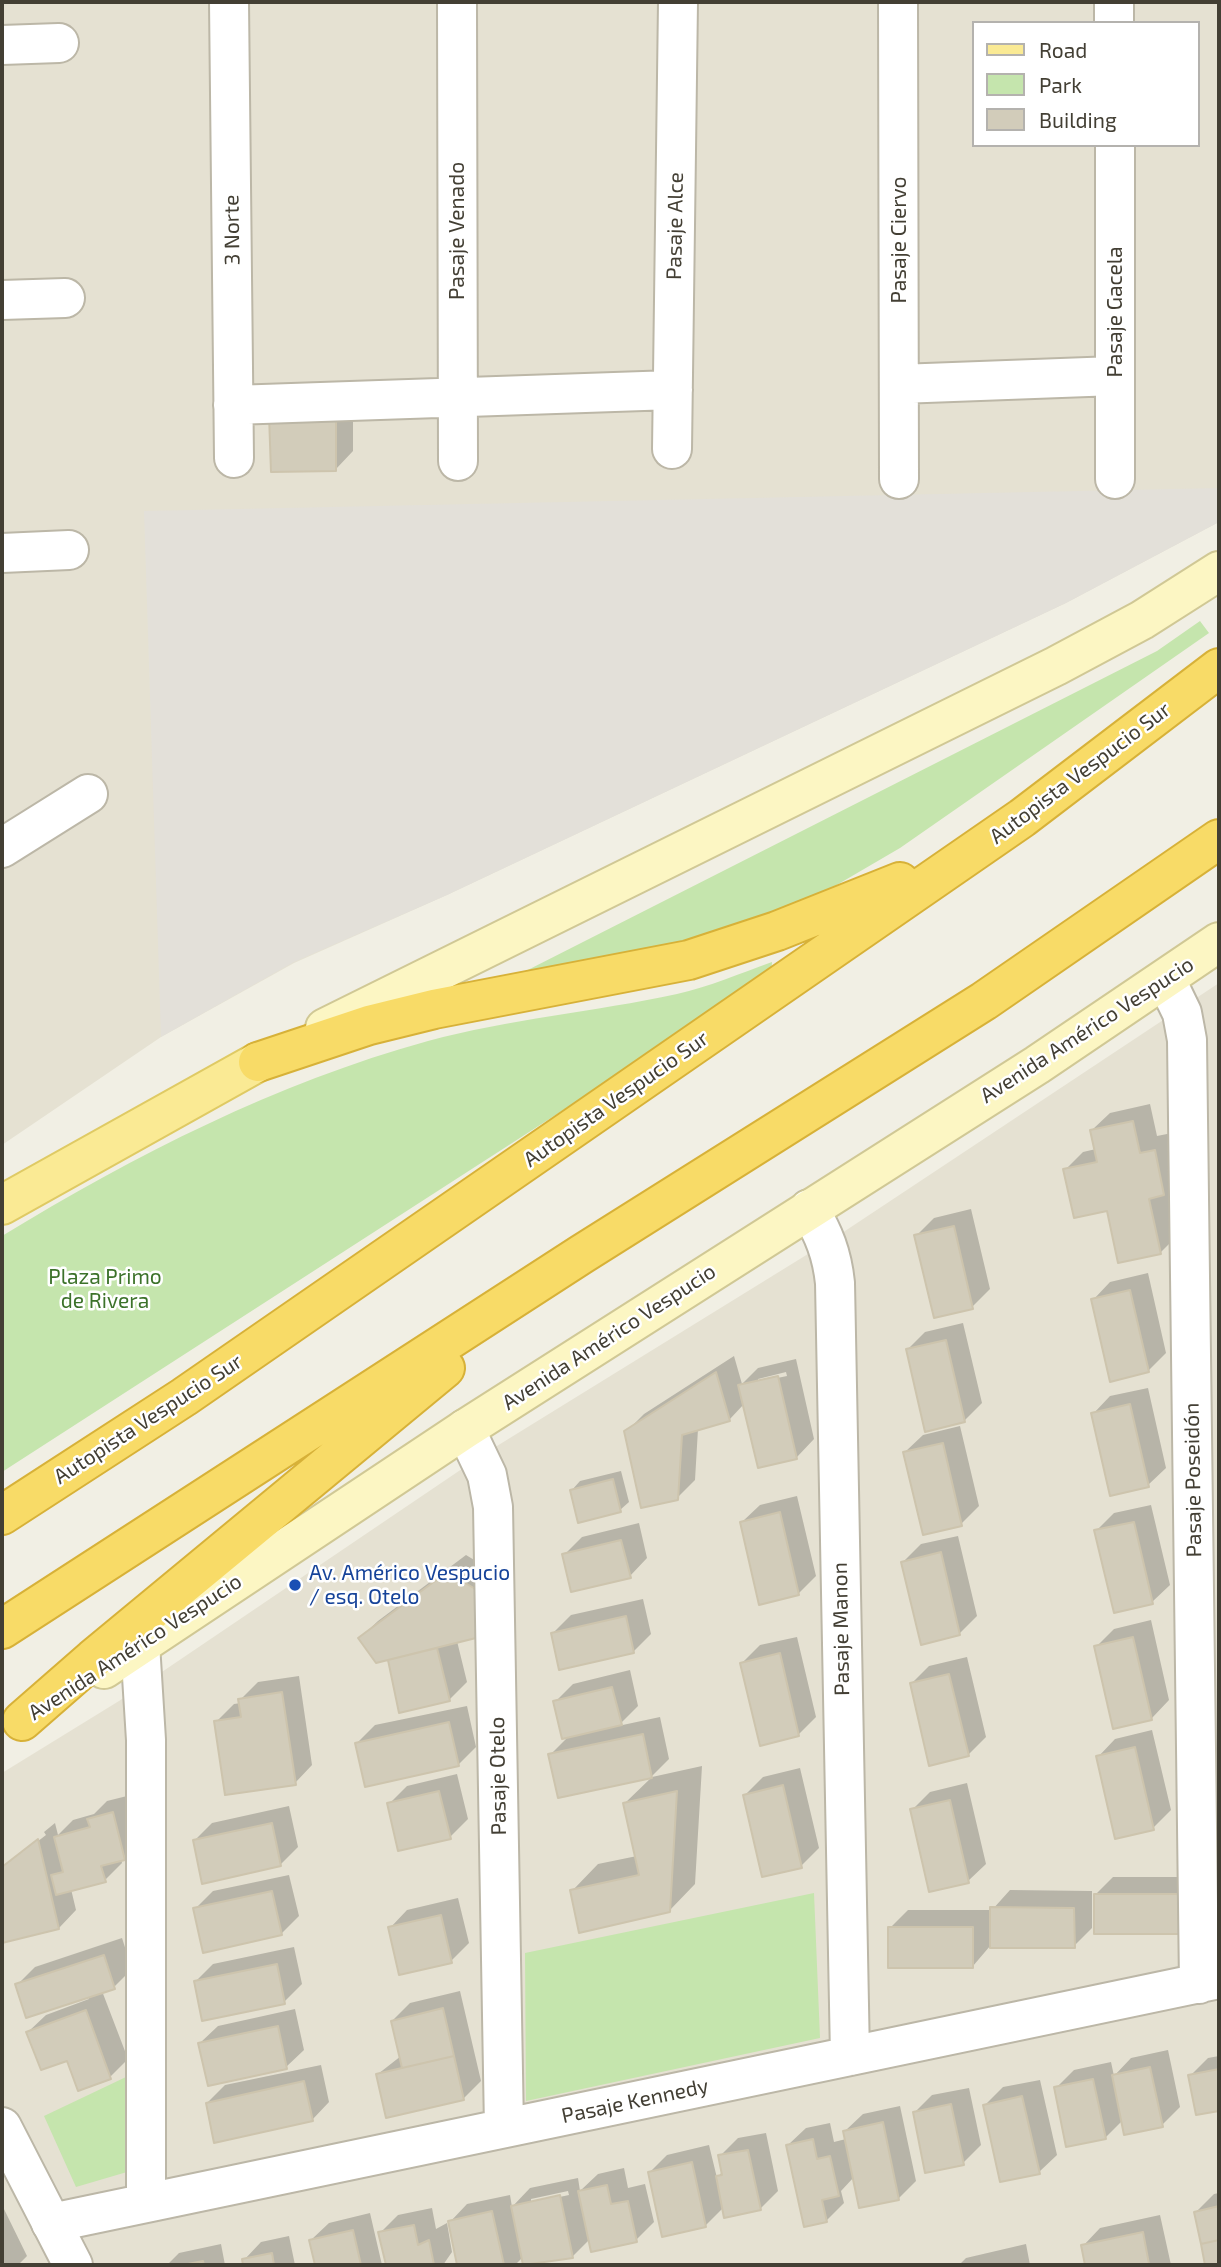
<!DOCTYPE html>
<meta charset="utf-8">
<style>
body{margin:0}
#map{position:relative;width:1221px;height:2267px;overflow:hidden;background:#f1efe4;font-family:"Exo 2",sans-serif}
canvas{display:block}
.frame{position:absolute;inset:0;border:4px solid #433f34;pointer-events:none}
.legend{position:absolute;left:972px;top:21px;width:228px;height:126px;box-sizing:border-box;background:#fff;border:2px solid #b4b2ae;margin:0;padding:9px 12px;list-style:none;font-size:21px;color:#433f34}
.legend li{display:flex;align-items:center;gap:14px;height:35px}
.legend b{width:35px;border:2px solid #b4b2ae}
</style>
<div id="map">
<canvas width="1221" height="2267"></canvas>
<div class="frame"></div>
<ul class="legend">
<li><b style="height:9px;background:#faea94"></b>Road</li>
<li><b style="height:19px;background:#c5e5ad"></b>Park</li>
<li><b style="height:19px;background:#d2ccba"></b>Building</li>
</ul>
</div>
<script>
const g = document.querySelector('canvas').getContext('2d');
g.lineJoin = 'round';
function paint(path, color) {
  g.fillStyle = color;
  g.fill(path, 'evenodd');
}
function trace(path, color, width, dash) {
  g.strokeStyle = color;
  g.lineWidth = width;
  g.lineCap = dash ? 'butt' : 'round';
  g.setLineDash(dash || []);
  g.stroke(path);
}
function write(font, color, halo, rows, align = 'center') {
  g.font = font + ' "Exo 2",sans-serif';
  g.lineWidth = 5;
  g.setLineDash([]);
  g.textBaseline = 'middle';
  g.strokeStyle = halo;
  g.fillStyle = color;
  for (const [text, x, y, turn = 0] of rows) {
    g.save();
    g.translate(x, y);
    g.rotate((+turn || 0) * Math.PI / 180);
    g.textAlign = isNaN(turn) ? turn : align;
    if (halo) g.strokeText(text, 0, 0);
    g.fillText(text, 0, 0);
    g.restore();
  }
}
paint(new Path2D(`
 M 2,2 L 1219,2 L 1219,522 L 1066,603 L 447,895 L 294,963 L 161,1037 L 2,1145 ZM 974,23 L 1198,23 L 1198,145 L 974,145 Z
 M 1219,983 L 1219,2265 L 2,2265 L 2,1773 L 119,1701 L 484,1454 L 842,1233 Z`), '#e5e1d2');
paint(new Path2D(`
 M 1219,488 L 1219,522 L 1066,603 L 447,895 L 294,962 L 161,1037 L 144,511 Z`), '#e3e0d9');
paint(new Path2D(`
 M 1200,621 L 1209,633 L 900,848 L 823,893 L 741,931 L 510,979 L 1157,651 Z
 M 772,962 L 771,976 L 2,1472 L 2,1236 C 135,1155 276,1083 428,1041 C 509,1019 594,1012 677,994 C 709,987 741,973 772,962 Z
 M 814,1893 L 820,2038 L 526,2101 L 525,1953 Z
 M 126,2077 L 127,2172 L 76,2187 L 44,2116 Z`), '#c5e5ad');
paint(new Path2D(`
 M 353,397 L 353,451 L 336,469 L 273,470 Z
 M 1150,1104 L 1157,1136 L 1172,1133 L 1181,1176 L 1168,1189 L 1178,1235 L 1160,1253 L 1065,1170 L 1083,1152 L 1096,1149 L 1092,1130 L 1110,1113 Z
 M 971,1209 L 990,1289 L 972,1307 L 916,1236 L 934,1218 Z
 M 1148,1273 L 1166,1353 L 1148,1371 L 1093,1300 L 1110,1282 Z
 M 963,1323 L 982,1403 L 964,1421 L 908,1349 L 925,1332 Z
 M 734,1356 L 742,1384 L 758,1368 L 796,1359 L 814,1439 L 797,1457 L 744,1404 L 729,1420 L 698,1429 L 695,1480 L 677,1498 L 626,1432 L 644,1414 ZM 786,1372 L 787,1376 L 758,1382 L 758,1379 Z
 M 1148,1388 L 1166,1468 L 1148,1485 L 1093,1414 L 1110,1396 Z
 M 960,1426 L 979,1506 L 961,1524 L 905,1452 L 923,1435 Z
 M 621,1471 L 629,1502 L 620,1510 L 572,1490 L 580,1481 Z
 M 797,1496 L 816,1576 L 798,1594 L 742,1522 L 760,1505 Z
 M 1151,1505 L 1170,1585 L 1152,1602 L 1096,1531 L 1114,1513 Z
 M 639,1523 L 647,1558 L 630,1576 L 564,1555 L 582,1537 Z
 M 958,1536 L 977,1616 L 959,1634 L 903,1562 L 921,1544 Z
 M 466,1555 L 499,1575 L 457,1641 L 467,1682 L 449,1700 L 401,1711 L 389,1658 L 360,1638 L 378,1621 Z
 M 643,1599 L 651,1634 L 633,1652 L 553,1633 L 571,1615 Z
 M 1151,1620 L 1169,1700 L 1152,1718 L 1096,1647 L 1114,1629 Z
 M 797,1637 L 816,1717 L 798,1735 L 742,1663 L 760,1645 Z
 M 967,1657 L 986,1737 L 968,1755 L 911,1684 L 929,1666 Z
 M 630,1670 L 638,1706 L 618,1726 L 660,1717 L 669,1759 L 651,1777 L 550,1755 L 569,1736 L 555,1702 L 573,1684 Z
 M 299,1676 L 312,1765 L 295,1783 L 216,1722 L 234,1704 L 241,1703 L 240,1700 L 258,1682 Z
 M 467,1706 L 476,1747 L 458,1765 L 357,1743 L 375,1725 Z
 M 1152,1730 L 1171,1810 L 1153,1828 L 1098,1757 L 1115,1739 Z
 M 702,1766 L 695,1884 L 669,1911 L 572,1891 L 598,1864 L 637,1856 L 625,1803 L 652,1777 Z
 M 800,1768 L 819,1848 L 801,1866 L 745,1795 L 763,1777 Z
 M 457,1774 L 468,1819 L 450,1837 L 389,1804 L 407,1786 Z
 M 967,1783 L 986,1864 L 968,1881 L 912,1810 L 930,1792 Z
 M 131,1795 L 142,1840 L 121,1859 L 122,1863 L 105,1880 L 71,1889 L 76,1910 L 59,1928 L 2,1942 L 2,1869 L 46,1835 L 44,1832 L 55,1823 L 58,1835 L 73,1820 L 94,1814 L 107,1801 Z
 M 289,1806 L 298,1847 L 280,1865 L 194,1841 L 212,1823 Z
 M 289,1875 L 299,1916 L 281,1934 L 195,1909 L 213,1891 Z
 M 1113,1877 L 1195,1877 L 1196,1915 L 1178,1932 L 1096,1894 Z
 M 1010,1890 L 1092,1891 L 1092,1928 L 1074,1946 L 990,1946 L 973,1966 L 890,1928 L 908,1910 L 992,1910 Z
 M 458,1898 L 469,1943 L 451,1961 L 390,1928 L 407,1910 Z
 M 122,1938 L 132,1969 L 114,1987 L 102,1991 L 128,2059 L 110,2077 L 79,2089 L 68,2058 L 28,2032 L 46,2015 L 89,1999 L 88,1996 L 17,1985 L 35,1967 Z
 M 294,1947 L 302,1984 L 284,2002 L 196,1981 L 213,1964 Z
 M 460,1991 L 481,2081 L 463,2099 L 378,2074 L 401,2056 L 392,2021 L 410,2003 Z
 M 295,2009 L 304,2050 L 286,2067 L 200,2043 L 218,2026 Z
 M 1168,2050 L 1180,2107 L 1162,2125 L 1123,2120 L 1105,2138 L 1056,2088 L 1074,2070 L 1111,2062 L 1114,2076 L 1131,2058 Z
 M 1219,2056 L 1219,2109 L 1198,2113 L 1190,2076 L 1208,2058 Z
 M 321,2065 L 329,2102 L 312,2120 L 207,2103 L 225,2085 Z
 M 1040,2080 L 1057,2155 L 1039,2172 L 985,2105 L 1003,2087 Z
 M 969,2088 L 981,2145 L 963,2163 L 914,2113 L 932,2095 Z
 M 900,2106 L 916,2181 L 898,2199 L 854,2177 L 841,2191 L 844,2203 L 826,2221 L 788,2145 L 806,2128 L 830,2123 L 834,2142 L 846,2139 L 845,2131 L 863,2114 Z
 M 766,2133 L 778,2191 L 760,2209 L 724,2207 L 705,2226 L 650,2172 L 667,2155 L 709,2145 L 717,2178 L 723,2171 L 720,2156 L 738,2138 Z
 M 624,2168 L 628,2188 L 645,2184 L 654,2222 L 636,2240 L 590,2239 L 573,2256 L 531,2265 L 525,2265 L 523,2257 L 515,2265 L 459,2265 L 450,2222 L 467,2204 L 510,2195 L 512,2207 L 530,2188 L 578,2178 L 580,2191 L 598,2174 ZM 568,2191 L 569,2195 L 531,2203 L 531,2199 Z
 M 1219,2193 L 1219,2265 L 1207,2265 L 1196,2212 L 1214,2194 Z
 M 2,2205 L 27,2256 L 18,2265 L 2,2265 Z
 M 432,2208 L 436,2229 L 447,2223 L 452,2252 L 443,2265 L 387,2265 L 380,2233 L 398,2215 Z
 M 370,2213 L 382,2265 L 316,2265 L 311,2240 L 329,2223 Z
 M 1160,2215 L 1171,2265 L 1087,2265 L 1083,2246 L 1100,2228 Z
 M 289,2236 L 295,2265 L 245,2265 L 244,2260 L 261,2242 Z
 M 221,2244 L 225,2265 L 167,2265 L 179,2253 Z
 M 1026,2244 L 1030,2265 L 959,2265 L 966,2258 Z`), '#0003');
const building = new Path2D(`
 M 336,414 L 336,471 L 271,472 L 269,415 Z
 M 1133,1121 L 1140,1153 L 1155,1150 L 1164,1195 L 1149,1199 L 1161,1254 L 1118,1263 L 1107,1211 L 1074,1218 L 1063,1169 L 1097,1162 L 1090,1130 Z
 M 954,1226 L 973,1309 L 934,1318 L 914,1235 Z
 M 1130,1290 L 1149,1372 L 1110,1382 L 1091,1299 Z
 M 946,1340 L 965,1422 L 925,1432 L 906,1349 Z
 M 716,1372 L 730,1421 L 682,1435 L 678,1500 L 641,1508 L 624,1431 Z
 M 778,1376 L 797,1459 L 758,1468 L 738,1385 Z
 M 1130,1404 L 1149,1487 L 1110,1496 L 1091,1413 Z
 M 943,1443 L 962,1526 L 923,1535 L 903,1452 Z
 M 613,1479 L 621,1512 L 578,1523 L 570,1490 Z
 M 780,1512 L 799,1595 L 759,1605 L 740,1522 Z
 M 1134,1522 L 1153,1604 L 1114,1613 L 1094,1530 Z
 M 621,1540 L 631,1578 L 571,1592 L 562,1554 Z
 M 941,1552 L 960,1635 L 921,1645 L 901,1562 Z
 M 447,1572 L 482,1593 L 476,1638 L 376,1663 L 358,1638 Z
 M 626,1616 L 634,1653 L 559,1670 L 551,1633 Z
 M 1133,1637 L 1152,1720 L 1113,1729 L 1094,1646 Z
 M 437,1648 L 450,1701 L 399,1713 L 388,1660 Z
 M 780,1653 L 799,1736 L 760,1746 L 740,1663 Z
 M 949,1674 L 969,1756 L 929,1766 L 910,1683 Z
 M 612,1687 L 622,1725 L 562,1739 L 553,1701 Z
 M 282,1692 L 296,1785 L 225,1795 L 214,1721 L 241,1717 L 238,1699 Z
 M 449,1722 L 459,1766 L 365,1787 L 355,1743 Z
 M 643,1734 L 652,1778 L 558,1798 L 548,1754 Z
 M 1135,1747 L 1154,1830 L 1115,1839 L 1096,1756 Z
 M 783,1785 L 802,1868 L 762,1877 L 743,1795 Z
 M 439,1791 L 451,1839 L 398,1851 L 387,1803 Z
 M 677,1791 L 670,1912 L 579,1933 L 570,1890 L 639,1875 L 623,1803 Z
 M 950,1800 L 969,1883 L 929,1892 L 910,1809 Z
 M 113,1812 L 125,1860 L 101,1866 L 106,1882 L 56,1895 L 51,1875 L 63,1872 L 54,1837 L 90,1827 L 87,1819 Z
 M 272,1823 L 281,1866 L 202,1884 L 193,1840 Z
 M 38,1839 L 59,1929 L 2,1943 L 2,1867 Z
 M 272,1891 L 282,1935 L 203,1953 L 193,1908 Z
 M 1094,1894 L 1178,1894 L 1179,1934 L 1094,1934 Z
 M 990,1907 L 1074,1908 L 1075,1948 L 990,1948 Z
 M 441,1915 L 452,1963 L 399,1975 L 388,1927 Z
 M 888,1927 L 973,1927 L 973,1968 L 888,1968 Z
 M 104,1955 L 115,1989 L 26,2018 L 15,1984 Z
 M 277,1964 L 285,2004 L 202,2021 L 194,1981 Z
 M 443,2008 L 454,2056 L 402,2068 L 391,2021 Z
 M 86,2010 L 111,2079 L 78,2091 L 67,2061 L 41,2070 L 26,2032 Z
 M 278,2026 L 287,2069 L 208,2086 L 198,2043 Z
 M 454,2056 L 464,2100 L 386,2118 L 376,2074 Z
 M 1150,2067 L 1163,2127 L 1124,2135 L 1112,2075 Z
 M 1219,2069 L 1219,2111 L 1196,2115 L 1188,2075 Z
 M 1093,2079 L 1106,2139 L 1066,2147 L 1054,2087 Z
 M 304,2081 L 313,2121 L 214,2143 L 206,2103 Z
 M 1022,2096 L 1040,2174 L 1000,2182 L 983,2105 Z
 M 951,2104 L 964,2165 L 925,2173 L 913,2112 Z
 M 883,2122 L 899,2200 L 859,2208 L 843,2131 Z
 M 813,2139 L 817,2159 L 830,2156 L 839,2196 L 822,2200 L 827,2222 L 804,2227 L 786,2145 Z
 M 748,2150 L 761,2210 L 724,2218 L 716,2176 L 722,2175 L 718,2155 Z
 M 692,2162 L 706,2227 L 662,2237 L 648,2172 Z
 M 607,2185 L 611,2204 L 628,2201 L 637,2242 L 591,2252 L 578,2191 Z
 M 560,2195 L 573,2258 L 523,2265 L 511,2206 Z
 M 1219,2206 L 1219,2240 L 1201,2244 L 1194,2212 Z
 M 492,2211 L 504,2265 L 457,2265 L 448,2221 Z
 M 414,2225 L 418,2245 L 429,2240 L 434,2265 L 386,2265 L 378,2232 Z
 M 353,2230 L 361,2265 L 315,2265 L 309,2240 Z
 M 1143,2232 L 1149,2264 L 1085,2265 L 1081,2245 Z
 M 1219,2240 L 1219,2265 L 1205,2265 L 1201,2244 Z
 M 272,2253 L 274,2265 L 243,2265 L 242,2259 Z
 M 203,2261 L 204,2265 L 183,2265 Z`);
paint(building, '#d2ccba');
trace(building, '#cdc4ad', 2);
const minor = new Path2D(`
 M 229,2 L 234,458
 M 457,2 L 458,461
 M 898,2 L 899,479
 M 1114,2 L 1114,23
 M 2,45 L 59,43
 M 1115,145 L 1115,479
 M 2,300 L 65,298
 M 899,384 L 1115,376
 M 233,405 L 673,390
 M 672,449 L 678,2
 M 2,553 L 69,550
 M 2,848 L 88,794
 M 1166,980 L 1182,1013 L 1187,1040 L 1199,1984
 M 809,1209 C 824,1234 832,1254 835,1283 L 850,2056
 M 465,1429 L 487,1475 L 493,1507 L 504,2128
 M 140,1644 L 146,1740 L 146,2202
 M 51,2223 L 1219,1979`);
const tertiary = new Path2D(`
 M 2,2127 L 73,2265`);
const secondary = new Path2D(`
 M 325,1028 L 1056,666 L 1142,620 L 1219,571
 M 104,1669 L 465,1429 L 1037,1065 L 1219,942`);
const primary = new Path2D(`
 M 2,1205 L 258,1062`);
const motorway = new Path2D(`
 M 258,1062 L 369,1025 L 434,1009 L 689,960 L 777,931 L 900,882
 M 2,1515 L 184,1397 L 1022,818 L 1219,668
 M 2,1629 L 582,1254 L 984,1001 L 1219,839
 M 22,1721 L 93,1659 L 445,1368`);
trace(minor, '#bcb7a7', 42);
trace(tertiary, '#bcb7a7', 42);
trace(secondary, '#d0c895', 42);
trace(primary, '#dfca64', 42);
trace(motorway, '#d7b138', 42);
trace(minor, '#fff', 38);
trace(tertiary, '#fff', 38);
trace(secondary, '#fcf6c3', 38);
trace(primary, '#faea94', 38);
trace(motorway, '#f8db67', 38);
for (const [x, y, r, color] of [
 [295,1585,7,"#1a4fb4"]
]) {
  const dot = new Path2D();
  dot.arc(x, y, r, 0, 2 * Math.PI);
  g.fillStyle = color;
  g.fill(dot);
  trace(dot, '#fff', 2.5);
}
write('21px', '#433f34', '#fff', [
 ["Pasaje Alce",675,226,-89],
 ["3 Norte",232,230,-91],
 ["Pasaje Venado",457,231,-90],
 ["Pasaje Ciervo",899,240,-90],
 ["Pasaje Gacela",1115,312,-90],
 ["Autopista Vespucio Sur",1080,773,-37],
 ["Avenida Américo Vespucio",1087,1030,-33],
 ["Autopista Vespucio Sur",616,1099,-35],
 ["Avenida Américo Vespucio",609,1337,-33],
 ["Autopista Vespucio Sur",148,1419,-33],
 ["Pasaje Poseidón",1193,1480,-91],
 ["Pasaje Manon",841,1629,-91],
 ["Avenida Américo Vespucio",135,1647,-33],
 ["Pasaje Otelo",498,1776,-91],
 ["Pasaje Kennedy",635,2101,-12]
]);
write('21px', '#3c722a', '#fff', [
 ["Plaza Primo",105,1277],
 ["de Rivera",105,1301]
]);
write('21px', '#164399', '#fff', [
 ["Av. Américo Vespucio",309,1573],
 ["/ esq. Otelo",309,1597]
], 'left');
</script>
